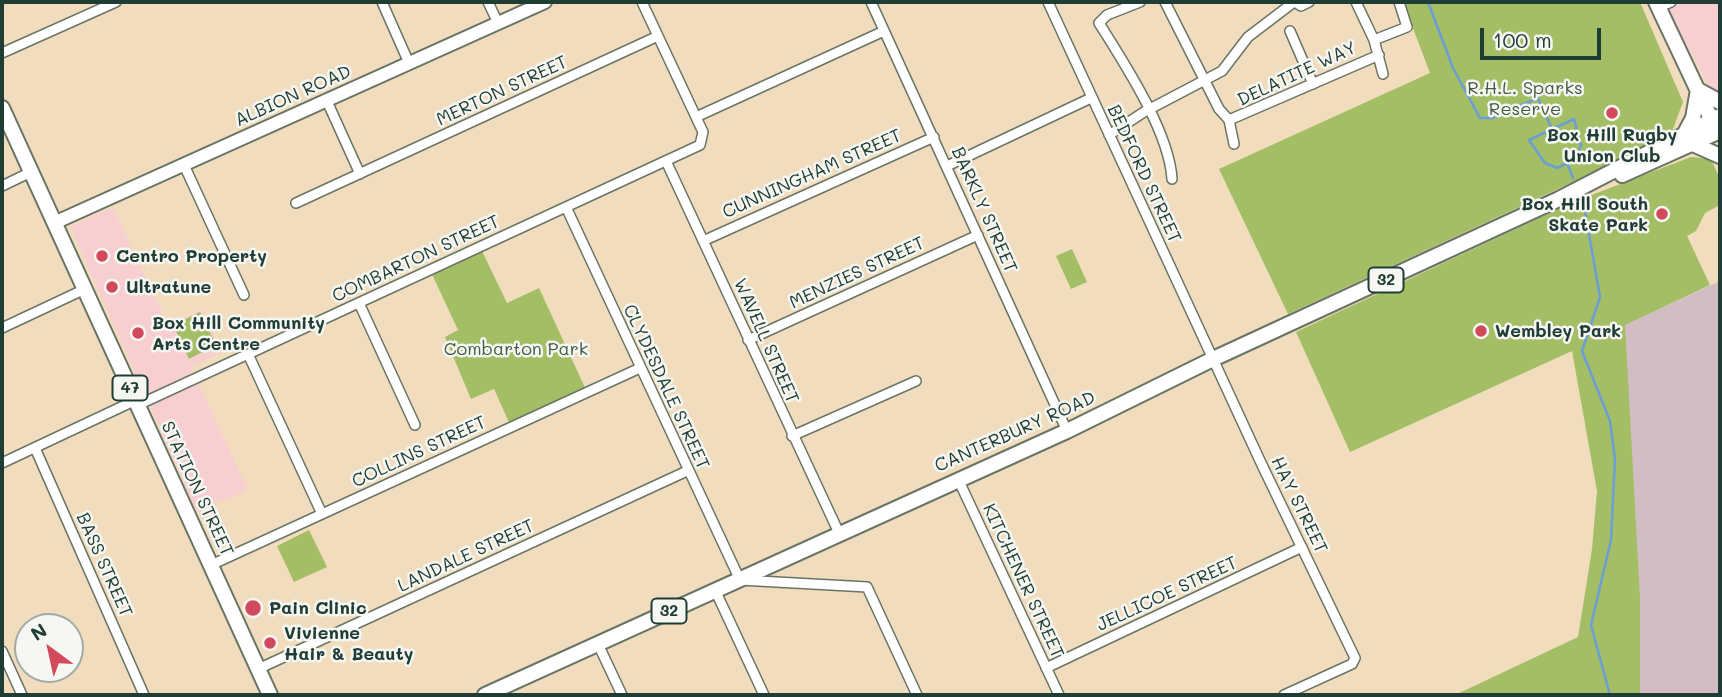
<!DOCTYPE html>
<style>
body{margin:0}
#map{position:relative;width:1722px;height:697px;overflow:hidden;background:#f1ddbe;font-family:Mali,sans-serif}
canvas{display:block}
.frame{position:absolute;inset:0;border:4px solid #1f3d34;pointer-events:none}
.north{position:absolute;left:14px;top:613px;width:70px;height:70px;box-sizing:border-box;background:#f6f6f2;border:2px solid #a0aca6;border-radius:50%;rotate:327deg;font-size:19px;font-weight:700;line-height:28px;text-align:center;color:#1f3d34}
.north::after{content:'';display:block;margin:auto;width:24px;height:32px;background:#d1495b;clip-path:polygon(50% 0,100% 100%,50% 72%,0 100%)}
.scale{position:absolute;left:1480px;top:28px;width:121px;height:32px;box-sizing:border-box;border:4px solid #1f3d34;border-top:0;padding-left:9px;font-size:21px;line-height:24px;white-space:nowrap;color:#1f3d34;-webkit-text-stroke:5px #f6f6f2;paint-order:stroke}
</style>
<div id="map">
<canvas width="1722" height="697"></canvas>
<div class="frame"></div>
<div class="north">N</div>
<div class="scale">100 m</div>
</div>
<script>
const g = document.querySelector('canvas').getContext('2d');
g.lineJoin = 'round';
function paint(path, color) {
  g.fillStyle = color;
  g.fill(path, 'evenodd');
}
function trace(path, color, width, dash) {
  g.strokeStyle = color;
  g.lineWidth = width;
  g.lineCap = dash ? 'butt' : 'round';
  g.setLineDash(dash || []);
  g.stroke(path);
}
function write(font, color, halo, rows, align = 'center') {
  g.font = font + ' Mali,sans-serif';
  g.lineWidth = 5;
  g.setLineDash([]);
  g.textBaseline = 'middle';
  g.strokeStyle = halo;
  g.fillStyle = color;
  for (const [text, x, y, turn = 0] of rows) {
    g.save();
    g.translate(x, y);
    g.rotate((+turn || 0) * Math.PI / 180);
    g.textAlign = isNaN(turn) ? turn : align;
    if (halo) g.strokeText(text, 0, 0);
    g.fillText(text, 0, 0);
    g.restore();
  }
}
paint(new Path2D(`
 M 1664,2 L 1720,2 L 1720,96 L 1712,93 Z
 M 113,207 L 168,325 L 202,310 L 222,352 L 191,367 L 248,490 L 197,512 L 70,227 Z`), '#f7cfd0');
paint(new Path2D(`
 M 1720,281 L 1720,695 L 1640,695 L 1640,596 L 1624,325 Z`), '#d2bdc5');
paint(new Path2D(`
 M 1403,2 L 1640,2 L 1683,102 L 1670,137 L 1288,314 L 1219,169 L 1430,73 Z
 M 1691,157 L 1711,159 L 1720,179 L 1720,205 L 1705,213 L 1696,231 L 1687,236 L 1710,285 L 1625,325 L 1640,596 L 1640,695 L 1455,695 L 1578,637 L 1592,549 L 1597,491 L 1572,351 L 1350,452 L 1296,332 L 1576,201 Z
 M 480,247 L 507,303 L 539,288 L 587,392 L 511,427 L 494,389 L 471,399 L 445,337 L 458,330 L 430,270 Z
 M 1072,249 L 1087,282 L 1071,289 L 1056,256 Z
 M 200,312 L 216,345 L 189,359 L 173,325 Z
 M 309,530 L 327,567 L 294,582 L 277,546 Z`), '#a3be65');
trace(new Path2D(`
 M 1428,2 L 1453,68 L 1480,118 L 1492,118 L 1538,98 L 1552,129
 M 1574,119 L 1581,146 L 1574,160 L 1557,168 L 1545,163 L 1529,140 Z
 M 1567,163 L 1573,178
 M 1583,200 L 1600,297 L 1582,351 L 1610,421 L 1615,459 L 1611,540 L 1591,625 L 1610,695`), '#6b9dd6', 2.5);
const street = new Path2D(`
 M 382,2 L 409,63
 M 488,2 L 498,23
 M 871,2 L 1067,431
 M 1048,2 L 1262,465 L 1355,658 L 1352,664 L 1284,695
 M 1140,2 L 1107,15 L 1099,23 C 1124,63 1169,131 1172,179
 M 1165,2 L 1219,109 L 1229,120 L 1234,144
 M 1295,2 L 1301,6 L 1309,2
 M 1356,2 L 1374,40 L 1383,74
 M 1659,7 L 1671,2
 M 1290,31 L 1313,84
 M 1374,40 L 1407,27 L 1399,2
 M 2,53 L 116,2
 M 326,99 L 360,174
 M 696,117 L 884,31
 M 1229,120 L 1379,55
 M 1109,135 L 1144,112 L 1222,71 L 1248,37 L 1294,2
 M 666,161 L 839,533
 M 184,165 L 244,295
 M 947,166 L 1091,98
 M 2,186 L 31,172
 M 296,203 L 658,36
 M 566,207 L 740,580 L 867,587 L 917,695
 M 703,241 L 934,137
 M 359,303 L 415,425
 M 2,328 L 85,289
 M 748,340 L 978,235
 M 248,354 L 322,514
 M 138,405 L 700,145 L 703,132 L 642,2
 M 792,436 L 916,381
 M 35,448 L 144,695
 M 2,463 L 136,400
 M 958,479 L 1059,695
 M 211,565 L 640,368
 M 715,590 L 764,695
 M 598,644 L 622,695
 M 2,651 L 22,695
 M 1046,668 L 1302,547
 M 258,669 L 687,471`);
const secondary = new Path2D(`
 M 54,223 L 545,2`);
const primary = new Path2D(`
 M 1656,2 L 1715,127
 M 2,108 L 270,695
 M 1685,133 L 1693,118 L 1698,90 L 1720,102
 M 1693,144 L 1720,156
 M 1622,175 L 1720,131
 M 485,695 L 1067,431 L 1213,359 L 1559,199 L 1720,116`);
trace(street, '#687564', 12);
trace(secondary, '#687564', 16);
trace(primary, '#687564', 18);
trace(street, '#fff', 9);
trace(secondary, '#fff', 12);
trace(primary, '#fff', 14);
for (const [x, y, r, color] of [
 [1612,113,7,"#d1495b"],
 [1662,214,7,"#d1495b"],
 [102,256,7,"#d1495b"],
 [112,287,7,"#d1495b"],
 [1481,331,7,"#d1495b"],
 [138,333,7,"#d1495b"],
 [253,608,9,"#d1495b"],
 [270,643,7,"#d1495b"]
]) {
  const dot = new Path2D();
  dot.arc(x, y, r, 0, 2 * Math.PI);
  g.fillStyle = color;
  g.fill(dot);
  trace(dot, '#f6f6f2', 2.5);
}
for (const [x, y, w] of [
 [1386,280,35],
 [130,388,35],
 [669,611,35]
]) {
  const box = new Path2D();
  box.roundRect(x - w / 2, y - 12.5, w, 25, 5);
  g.fillStyle = '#f6f6f2';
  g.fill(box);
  trace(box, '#1f3d34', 2);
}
write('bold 16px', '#1f3d34', null, [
 ["32",1386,280],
 ["47",130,388],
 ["32",669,611]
]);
write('18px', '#1f3d34', '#f6f6f2', [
 ["DELATITE WAY",1297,74,-25],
 ["MERTON STREET",502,91,-25],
 ["ALBION ROAD",293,96,-24],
 ["CUNNINGHAM STREET",812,174,-24],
 ["BEDFORD STREET",1144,174,65],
 ["BARKLY STREET",984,210,66],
 ["COMBARTON STREET",416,259,-25],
 ["MENZIES STREET",857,273,-25],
 ["WAVELL STREET",766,341,66],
 ["CLYDESDALE STREET",666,387,65],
 ["CANTERBURY ROAD",1015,432,-24],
 ["COLLINS STREET",419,452,-25],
 ["STATION STREET",197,489,65],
 ["HAY STREET",1299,505,64],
 ["LANDALE STREET",466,556,-25],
 ["BASS STREET",104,565,66],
 ["KITCHENER STREET",1023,581,65],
 ["JELLICOE STREET",1167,594,-25]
]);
write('18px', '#405d40', '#f6f6f2', [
 ["R.H.L. Sparks",1525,88],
 ["Reserve",1525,109],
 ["Combarton Park",516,349]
]);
write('bold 18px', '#1f3d34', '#f6f6f2', [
 ["Box Hill Rugby",1612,135,"center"],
 ["Union Club",1612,156,"center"],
 ["Box Hill South",1648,204,"right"],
 ["Skate Park",1648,225,"right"],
 ["Centro Property",116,256],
 ["Ultratune",126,287],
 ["Box Hill Community",152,323],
 ["Arts Centre",152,344],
 ["Wembley Park",1495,331],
 ["Pain Clinic",269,608],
 ["Vivienne",284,633],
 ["Hair & Beauty",284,654]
], 'left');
</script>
